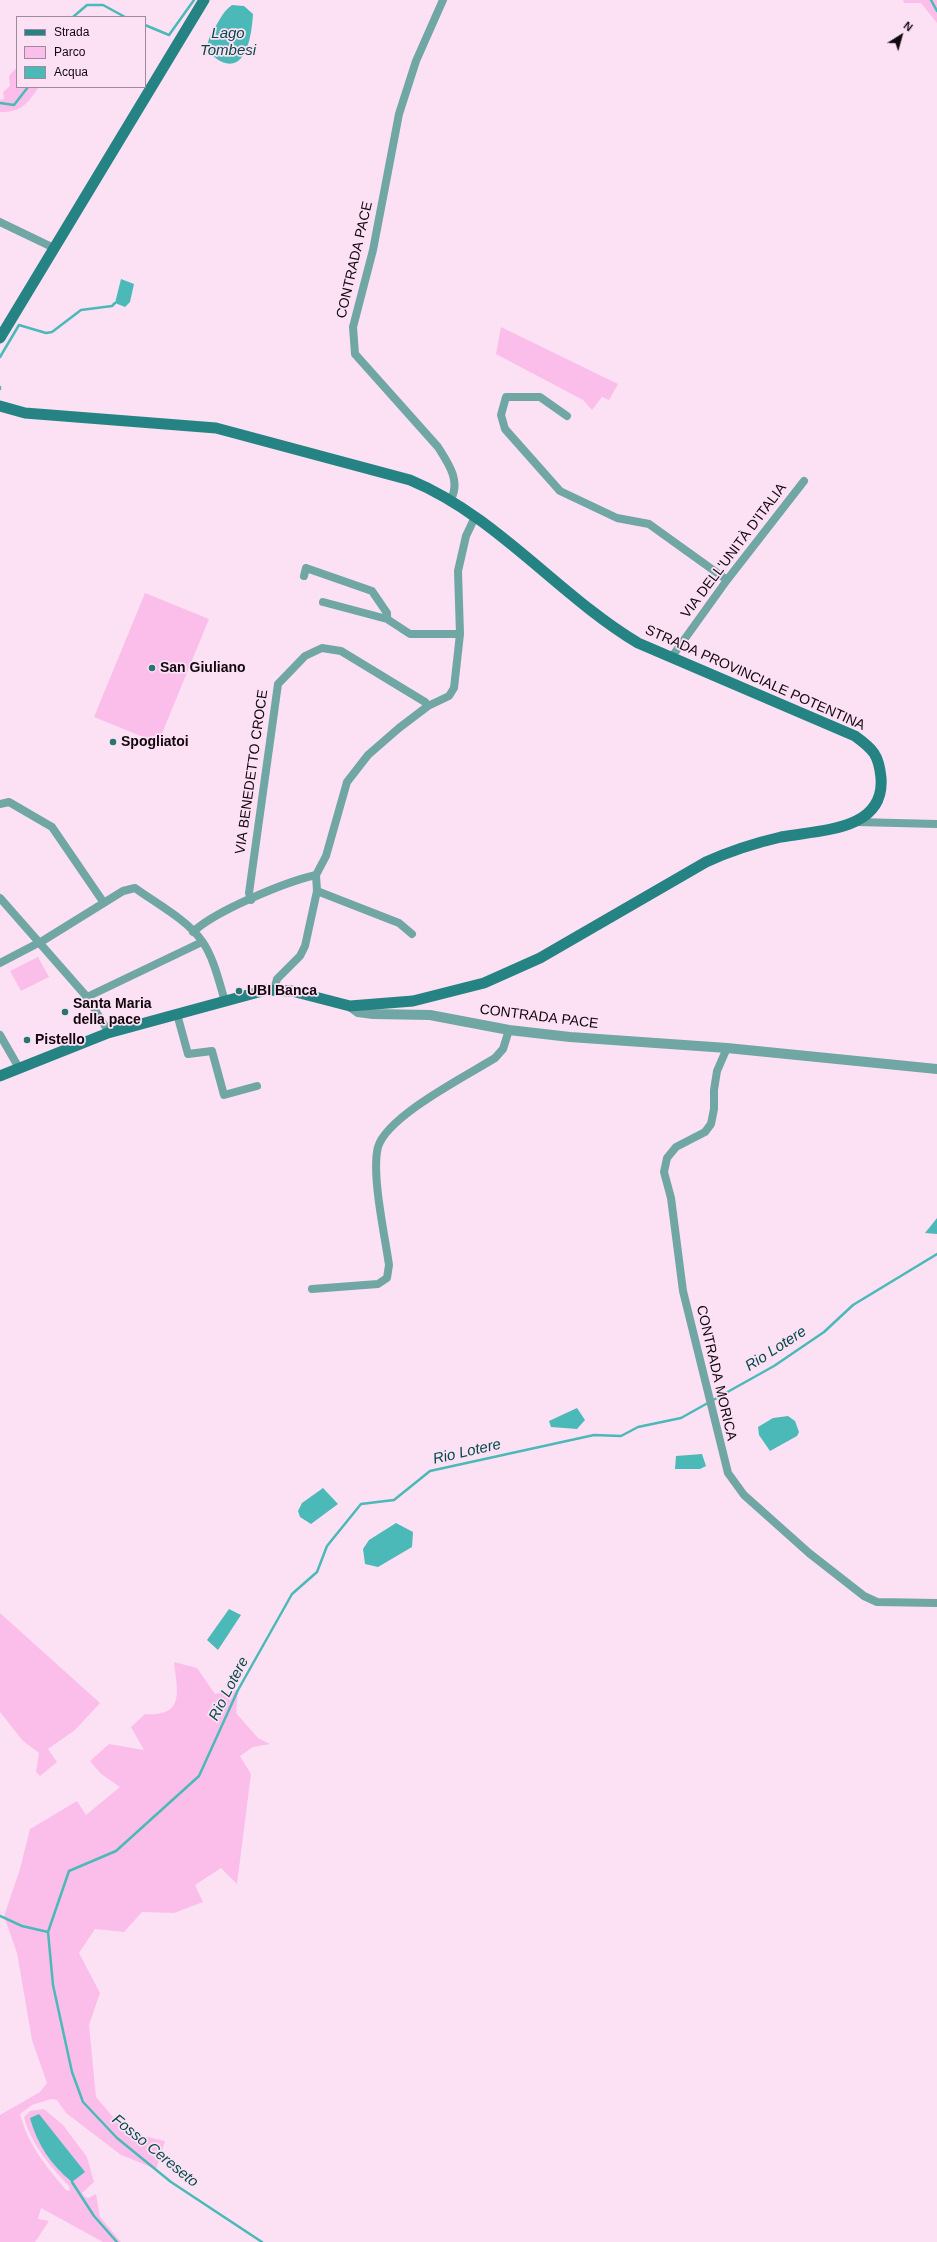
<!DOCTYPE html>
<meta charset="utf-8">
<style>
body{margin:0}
#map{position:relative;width:937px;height:2242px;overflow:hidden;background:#fce1f4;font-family:Helvetica,sans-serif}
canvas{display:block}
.legend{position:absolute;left:16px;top:16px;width:130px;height:72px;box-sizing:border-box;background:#fce1f4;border:1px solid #9e8a98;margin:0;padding:5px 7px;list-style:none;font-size:12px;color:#12070f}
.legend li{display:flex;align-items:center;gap:8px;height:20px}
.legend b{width:20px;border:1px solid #9e8a98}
.north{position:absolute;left:881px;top:16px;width:40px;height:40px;-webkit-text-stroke:3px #fce1f4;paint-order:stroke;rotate:37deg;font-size:11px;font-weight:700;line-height:16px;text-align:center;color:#12070f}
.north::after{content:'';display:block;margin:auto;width:14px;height:18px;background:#12070f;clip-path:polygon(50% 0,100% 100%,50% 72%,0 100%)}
</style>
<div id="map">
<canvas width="937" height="2242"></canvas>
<ul class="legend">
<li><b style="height:5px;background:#258483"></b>Strada</li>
<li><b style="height:11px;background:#fbbeea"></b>Parco</li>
<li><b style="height:11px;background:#4ab9b8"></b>Acqua</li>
</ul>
<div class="north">N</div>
</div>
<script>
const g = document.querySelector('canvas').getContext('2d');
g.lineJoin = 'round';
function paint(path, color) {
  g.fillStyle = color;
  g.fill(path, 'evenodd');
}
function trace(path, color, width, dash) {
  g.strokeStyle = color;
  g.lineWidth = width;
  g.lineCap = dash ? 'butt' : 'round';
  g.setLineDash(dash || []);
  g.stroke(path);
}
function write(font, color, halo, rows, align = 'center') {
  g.font = font + ' Helvetica,sans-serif';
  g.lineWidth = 3.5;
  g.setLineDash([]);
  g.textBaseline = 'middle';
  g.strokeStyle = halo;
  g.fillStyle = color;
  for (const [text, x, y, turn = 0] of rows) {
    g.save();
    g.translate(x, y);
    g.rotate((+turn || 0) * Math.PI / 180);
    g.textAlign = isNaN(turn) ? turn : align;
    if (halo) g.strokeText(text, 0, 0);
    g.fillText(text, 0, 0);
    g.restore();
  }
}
paint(new Path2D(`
 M 903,0 L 937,0 L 937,23 L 921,3 L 904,3 Z
 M 15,69 L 17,69 L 17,87 L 39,87 C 28,103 21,113 0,112 L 0,100 L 4,99 L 3,92 L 10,86 L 9,76 Z
 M 501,327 L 618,384 L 609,400 L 602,397 L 592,410 L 583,400 L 496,354 Z
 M 145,593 L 209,619 L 158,743 L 94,717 Z
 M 38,957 L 49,977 L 21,991 L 10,971 Z
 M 0,1613 L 100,1703 L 75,1730 L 48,1749 L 57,1762 L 40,1776 L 36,1772 L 39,1753 L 23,1741 L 0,1712 Z
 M 174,1662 L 197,1668 L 215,1694 L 238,1690 L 236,1713 L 258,1738 L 270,1744 L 253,1747 L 240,1756 L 251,1774 L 237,1884 L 221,1868 L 195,1885 L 203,1902 L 174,1913 L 142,1912 L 124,1932 L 95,1929 L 79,1953 L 100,1993 L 89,2025 L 96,2097 L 126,2132 L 165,2141 L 156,2169 L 121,2155 L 66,2113 L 57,2100 L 51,2099 L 32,2105 L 20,2114 C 28,2145 46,2166 66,2190 L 70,2191 L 69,2186 C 50,2166 31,2144 24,2117 L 30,2111 L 44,2109 L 63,2125 L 87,2157 L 94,2182 L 82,2193 L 85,2197 L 89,2198 L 96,2194 L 100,2217 L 121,2242 L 103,2242 L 41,2208 L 38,2219 L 49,2221 L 35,2242 L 0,2242 L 0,2115 L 40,2092 L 47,2083 L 32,2040 L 17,1953 L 4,1916 L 20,1869 L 30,1829 L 77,1801 L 86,1815 L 120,1787 L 101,1774 L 90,1761 L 109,1744 L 144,1750 L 131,1727 L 145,1714 C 186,1717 177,1690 174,1662 Z`), '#fbbeea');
paint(new Path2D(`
 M 232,5 L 244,6 L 253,14 C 252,32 247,75 220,61 C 215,58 209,53 208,47 C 207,39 213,31 217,24 C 221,17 225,10 232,5 Z
 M 121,279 L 134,284 L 130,302 L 125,307 L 115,303 Z
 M 937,1218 L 937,1234 L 925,1233 Z
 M 577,1408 L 585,1420 L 577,1429 L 551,1427 L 549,1421 Z
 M 788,1416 L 795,1421 L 799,1432 L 797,1436 L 770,1451 L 759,1435 L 758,1427 L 773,1418 Z
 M 702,1454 L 706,1466 L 700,1469 L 675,1469 L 676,1456 Z
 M 323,1488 L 338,1504 L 311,1524 L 300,1517 L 298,1511 L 302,1503 Z
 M 396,1523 L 413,1532 L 412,1547 L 378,1567 L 365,1564 L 363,1549 L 369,1540 Z
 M 229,1609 L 241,1615 L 218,1650 L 207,1640 Z
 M 39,2114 L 85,2172 L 72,2182 C 51,2165 37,2144 30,2118 Z`), '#4ab9b8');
trace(new Path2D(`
 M 931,0 L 937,11
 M 73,17 L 87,5 L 103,5 L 125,17
 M 145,25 L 169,35 L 194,0
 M 0,103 L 14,105 L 28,87
 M 0,357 L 19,325 L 46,333 L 52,332 L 81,310 L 112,306 L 115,303
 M 0,387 L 0,389
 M 0,1916 L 22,1926 L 48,1932
 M 72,2182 L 94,2216 L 117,2242
 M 262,2242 L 171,2182 L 117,2138 L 83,2102 L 72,2072 L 53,1985 L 48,1932 L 69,1871 L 116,1851 L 199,1776 L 238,1690 L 292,1594 L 317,1572 L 327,1546 L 361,1504 L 394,1500 L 430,1471 L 594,1435 L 621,1436 L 638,1427 L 681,1418 L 774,1366 L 824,1332 L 853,1305 L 937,1254`), '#4ab9b8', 2.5);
trace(new Path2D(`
 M 443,0 L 416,61 L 399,114 L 373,250 L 353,327 L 355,354 L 438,447 C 448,463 461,481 451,499
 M 0,222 L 54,248
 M 567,416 L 540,397 L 506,397 L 501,415 L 505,429 L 560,491 L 617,518 L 649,524 L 727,580
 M 304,576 L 306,568 L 372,591 L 387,613 L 387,619
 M 323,602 L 387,619 L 410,634 L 460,634
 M 671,658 L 727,580 L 804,481
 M 0,804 L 9,802 L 52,827 L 104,903
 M 856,822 L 937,824
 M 317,891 L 399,923 L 412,934
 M 0,898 L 87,997 L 105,1026 L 108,1033
 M 251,900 L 249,893 L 278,684 L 305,656 L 322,648 L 341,651 L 425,702 L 428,706
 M 193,932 C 215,911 285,882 316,875
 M 0,963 L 44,940 L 123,891 L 135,888 C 157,904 186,919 202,941 C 214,958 219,982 225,1001
 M 274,990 L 277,979 L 300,956 L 305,946 L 317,891 L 316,875 L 326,856 L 347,782 L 368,755 L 399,728 L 428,706 L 449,696 L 454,688 L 460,634 L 458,571 L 466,536 L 475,517
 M 87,997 L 202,942
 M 177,1014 L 188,1054 L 212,1051 L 224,1095 L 257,1086
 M 0,1035 L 19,1068
 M 727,1048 L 717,1071 L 714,1090 L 714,1109 L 711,1124 L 705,1132 L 676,1147 L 667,1158 L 664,1172 L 671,1198 L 683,1291 L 728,1473 L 744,1495 L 809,1553 L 864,1596 L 877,1602 L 937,1603
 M 312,1289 L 378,1284 L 387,1278 L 389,1265 C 385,1236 371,1174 378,1147 C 387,1116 466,1076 495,1058 L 503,1049 L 509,1030`), '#70a6a4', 8);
trace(new Path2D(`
 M 350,1006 L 358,1012 L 373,1014 L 430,1015 L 509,1030 L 570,1037 L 727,1048 L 937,1069`), '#70a6a4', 10);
trace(new Path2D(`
 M 0,338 L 204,0
 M 0,406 L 25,413 L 216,428 L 410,480 C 497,516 558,595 638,643 L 855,736 C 873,749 879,755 881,778 C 885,832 817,830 781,837 C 755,843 730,851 706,862 L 540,958 L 484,983 L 413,1001 L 350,1006 L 292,991 L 266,990 L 108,1033 L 0,1076`), '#258483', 11);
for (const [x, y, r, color] of [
 [152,668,4,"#297373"],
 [113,742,4,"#297373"],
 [239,991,4,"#297373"],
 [65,1012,4,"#297373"],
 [27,1040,4,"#297373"]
]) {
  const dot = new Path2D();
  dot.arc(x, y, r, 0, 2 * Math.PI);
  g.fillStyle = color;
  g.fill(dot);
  trace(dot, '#fce1f4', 1.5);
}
write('14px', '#12070f', '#fce1f4', [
 ["CONTRADA PACE",355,260,-77],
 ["VIA DELL'UNITÀ D'ITALIA",734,551,-53],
 ["STRADA PROVINCIALE POTENTINA",755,678,24],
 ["VIA BENEDETTO CROCE",252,772,-82],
 ["CONTRADA PACE",539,1017,7],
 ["CONTRADA MORICA",716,1373,77]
]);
write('bold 14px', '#12070f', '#fce1f4', [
 ["San Giuliano",160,668],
 ["Spogliatoi",121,742],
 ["UBI Banca",247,991],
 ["Santa Maria",73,1004],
 ["della pace",73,1020],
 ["Pistello",35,1040]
], 'left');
write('italic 15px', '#044a4a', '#fce1f4', [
 ["Lago",228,34],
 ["Tombesi",228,51],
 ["Rio Lotere",776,1349,-33],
 ["Rio Lotere",467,1452,-13],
 ["Rio Lotere",229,1689,-63],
 ["Fosso Cereseto",155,2151,39]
]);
</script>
